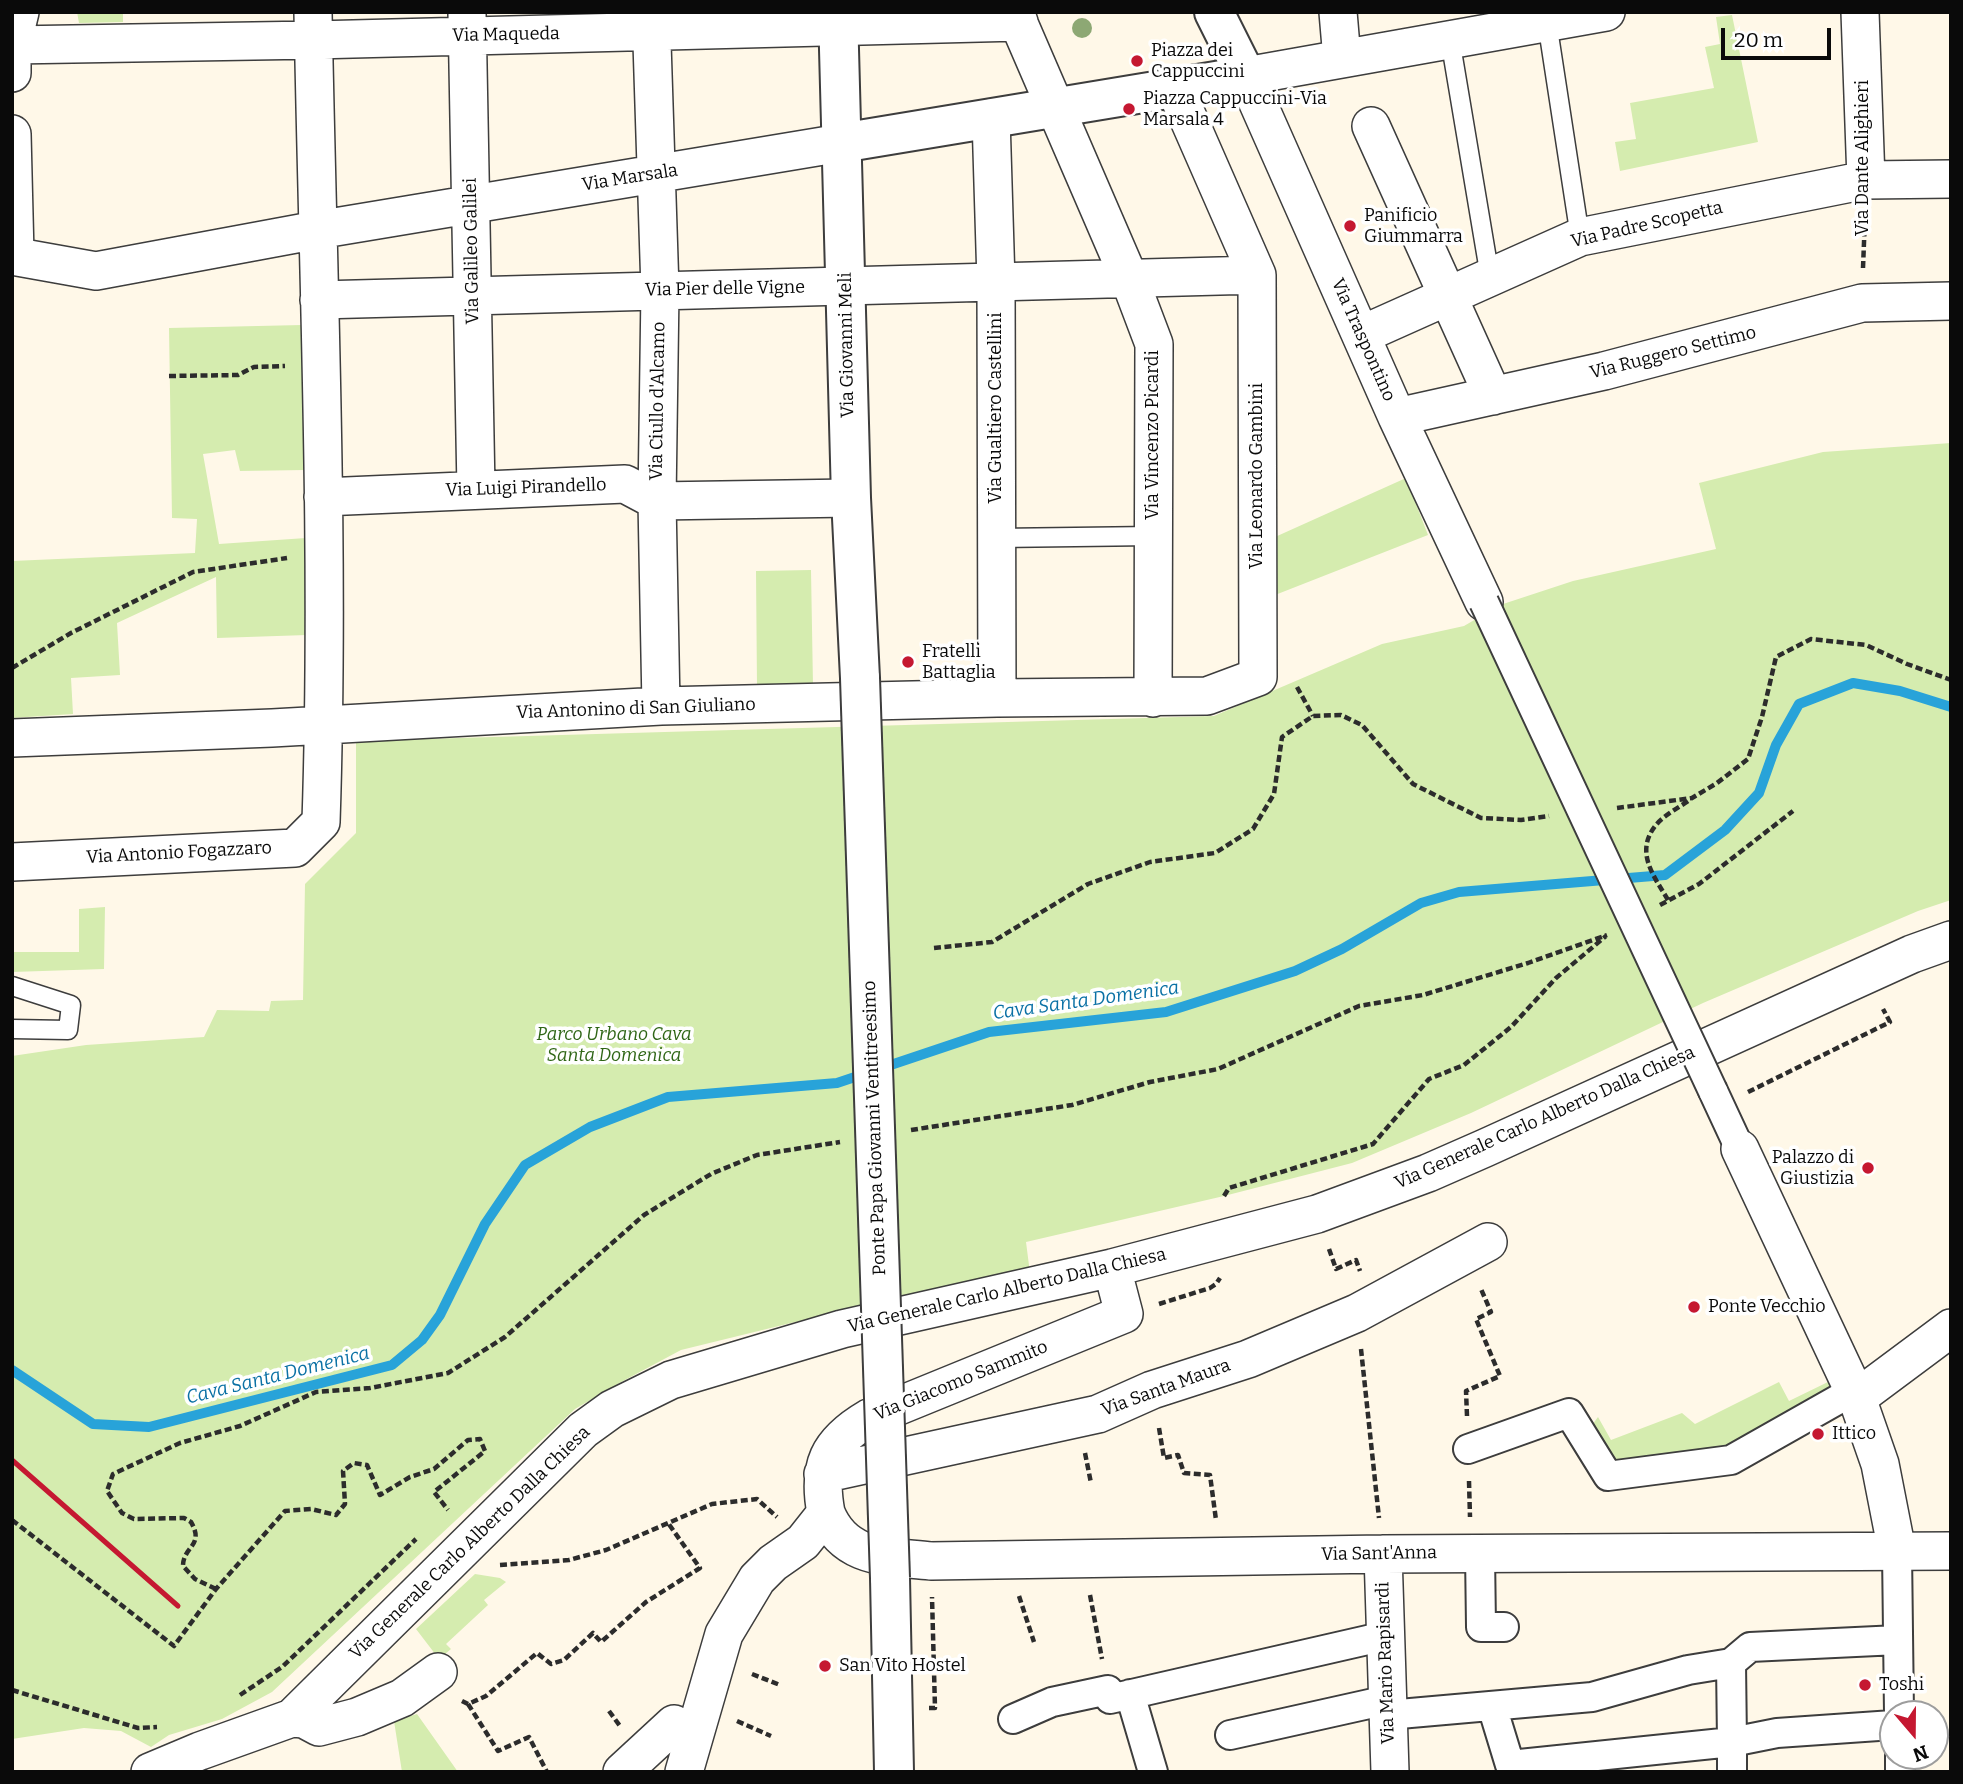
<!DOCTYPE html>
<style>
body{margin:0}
#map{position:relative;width:1963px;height:1784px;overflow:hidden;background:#fff8e8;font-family:Bitter,serif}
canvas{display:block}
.frame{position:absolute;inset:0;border:14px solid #0a0a0a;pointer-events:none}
.north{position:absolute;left:1879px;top:1700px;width:70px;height:70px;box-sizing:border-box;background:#fff;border:2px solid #9d9d9d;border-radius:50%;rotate:160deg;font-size:19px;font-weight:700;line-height:28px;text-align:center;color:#0a0a0a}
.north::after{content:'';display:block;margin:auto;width:24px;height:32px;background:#c51831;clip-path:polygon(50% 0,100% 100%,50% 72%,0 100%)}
.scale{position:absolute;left:1721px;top:28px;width:110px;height:32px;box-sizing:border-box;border:4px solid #0a0a0a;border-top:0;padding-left:9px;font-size:21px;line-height:24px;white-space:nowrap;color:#0a0a0a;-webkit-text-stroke:5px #fff;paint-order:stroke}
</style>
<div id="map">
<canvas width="1963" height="1784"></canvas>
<div class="frame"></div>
<div class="north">N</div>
<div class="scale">20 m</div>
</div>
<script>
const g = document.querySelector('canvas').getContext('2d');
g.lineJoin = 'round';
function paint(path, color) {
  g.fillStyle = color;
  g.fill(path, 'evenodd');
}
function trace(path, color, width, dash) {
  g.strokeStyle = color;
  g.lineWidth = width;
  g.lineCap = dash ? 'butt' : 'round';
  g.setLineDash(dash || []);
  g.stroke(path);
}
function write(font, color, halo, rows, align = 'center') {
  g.font = font + ' Bitter,serif';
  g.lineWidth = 7;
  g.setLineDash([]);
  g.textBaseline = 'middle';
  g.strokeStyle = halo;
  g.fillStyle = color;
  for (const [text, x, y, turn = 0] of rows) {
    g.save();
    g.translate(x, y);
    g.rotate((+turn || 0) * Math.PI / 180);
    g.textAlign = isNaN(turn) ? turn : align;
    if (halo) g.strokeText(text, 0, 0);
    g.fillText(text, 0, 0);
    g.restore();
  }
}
paint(new Path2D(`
 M 77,12 L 123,12 L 123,22 L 79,23 Z
 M 1732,15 L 1758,142 L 1620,171 L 1615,142 L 1636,139 L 1630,103 L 1714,88 L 1705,47 L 1720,44 L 1716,17 Z
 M 302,325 L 305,470 L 240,471 L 235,450 L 203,454 L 219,544 L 306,538 L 307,635 L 217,638 L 216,577 L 117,623 L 120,675 L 71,678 L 73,714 L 12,718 L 12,561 L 195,553 L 197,519 L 172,518 L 169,328 Z
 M 1951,443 L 1951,900 L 1918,911 L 1703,1003 L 1471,1113 L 1352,1163 L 1224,1196 L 1026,1242 L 1030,1273 L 791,1323 L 681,1350 L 623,1381 L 575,1409 L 272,1692 L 222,1719 L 169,1735 L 151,1747 L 121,1731 L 84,1728 L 12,1739 L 12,1056 L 86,1045 L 204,1037 L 217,1010 L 269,1011 L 271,1001 L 303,1000 L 305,884 L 356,833 L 356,741 L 1214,716 L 1382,644 L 1464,626 L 1500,605 L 1573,581 L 1716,549 L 1699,483 L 1823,452 Z
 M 1406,478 L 1428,535 L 1275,595 L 1275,537 Z
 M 811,570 L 813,686 L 757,687 L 756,571 Z
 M 105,907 L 104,969 L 12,972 L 12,952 L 79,952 L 79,909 Z
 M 1830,1381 L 1839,1387 L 1725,1451 L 1616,1464 L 1592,1425 L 1598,1417 L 1611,1440 L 1682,1413 L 1695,1424 L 1779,1382 L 1789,1401 Z
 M 475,1574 L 500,1578 L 506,1582 L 484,1600 L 488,1605 L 446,1644 L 451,1649 L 439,1659 L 416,1629 Z
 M 417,1714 L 458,1772 L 402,1772 L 394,1721 Z`), '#d5ecaf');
trace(new Path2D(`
 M 12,1370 L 93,1424 L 149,1427 L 392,1365 L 422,1340 L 440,1315 L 485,1224 L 525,1165 L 590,1127 L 668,1097 L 837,1083 L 989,1032 L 1166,1012 L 1295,971 L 1342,949 L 1421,903 L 1459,892 L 1665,875 L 1725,830 L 1759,793 L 1776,745 L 1799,704 L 1853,683 L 1900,691 L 1951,707`), '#28a3d9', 10);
const service = new Path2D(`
 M 1547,22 L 1580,237
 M 1450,39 L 1490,277
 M 997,538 L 1153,536
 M 12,986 L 71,1005 L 68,1030 L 12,1029`);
const pedestrian = new Path2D(`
 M 1713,1091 L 1740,1149
 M 1468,1449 L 1569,1413 L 1608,1476 L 1731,1460 L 1853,1391
 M 1897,1551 L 1899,1714
 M 1480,1553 L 1481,1627 L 1504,1627
 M 1731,1663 L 1732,1742 L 1777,1733 L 1893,1725
 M 1130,1694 L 1153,1772
 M 1492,1706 L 1510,1765 L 1732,1742 L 1732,1772
 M 1388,1715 L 1592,1697 L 1688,1670 L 1731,1663 L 1750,1647 L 1898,1640
 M 1013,1719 L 1052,1702 L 1108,1690 L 1110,1699 L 1385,1636
 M 1230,1735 L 1387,1700
 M 1900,1756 L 1900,1772`);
const minor = new Path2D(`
 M 651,12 L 660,290 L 657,501 L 661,706
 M 1014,12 L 1129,278 L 1154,344 L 1153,698
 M 1338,12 L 1342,59
 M 1860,12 L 1866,180
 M 467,13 L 476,490
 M 12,45 L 314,40 L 1019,22
 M 12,73 L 12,45 L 20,12
 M 991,118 L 996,282 L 997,698
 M 1371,126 L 1493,396
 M 12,134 L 15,255
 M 12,256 L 96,271 L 317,230 L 841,143
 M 319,300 L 1257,275
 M 1361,335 L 1580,237 L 1866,180 L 1951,179
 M 1397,417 L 1604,371 L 1862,303 L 1951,301
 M 323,497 L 625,484 L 657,501 L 851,498
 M 1484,602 L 1397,417 L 1246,76 L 1606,12
 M 12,738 L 272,728 L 661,706 L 997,698 L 1207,696 L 1258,677 L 1257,275 L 1175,88
 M 12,862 L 295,848 L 321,822 C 330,553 318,282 313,12
 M 1740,1149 L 1857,1398 L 1880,1464 L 1897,1551
 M 1857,1398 L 1951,1328
 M 823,1474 L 1098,1414 L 1152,1390 L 1248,1359 L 1357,1313 L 1488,1242
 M 826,1513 C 845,1560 888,1556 931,1561 L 1383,1554 L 1951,1551
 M 1383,1554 L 1390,1772
 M 292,1718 L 304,1719 L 319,1727 L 357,1717 L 402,1698 L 438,1672
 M 150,1772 L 200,1751 L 292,1718 L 583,1430 L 612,1409 L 671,1380 L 842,1329 L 1112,1268 L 1317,1214 L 1428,1173 L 1485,1148 L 1912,954 L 1951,940
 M 622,1772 L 674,1724
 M 684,1772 L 724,1634 L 757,1579 L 773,1563 L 803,1542 L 826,1513 C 817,1466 828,1442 869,1418 L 1124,1314 L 1112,1268`);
const tertiary = new Path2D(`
 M 838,12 L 851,498 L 860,678
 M 841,143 L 1246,76 L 1214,12
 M 890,1578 L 894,1772`);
trace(service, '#3d3d3d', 21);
trace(pedestrian, '#3d3d3d', 32);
trace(minor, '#3d3d3d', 40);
trace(tertiary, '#3d3d3d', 42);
trace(new Path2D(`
 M 1863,268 L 1865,217
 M 169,376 L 238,375 L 254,367 L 285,366
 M 12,668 L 71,633 L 193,572 L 287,558
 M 1297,687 L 1313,716
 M 1617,808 L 1692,798 L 1717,783 L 1748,759 L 1762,717 L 1776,657 L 1811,639 L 1866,645 L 1907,664 L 1951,680
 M 1668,900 C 1654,876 1634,852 1656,825 C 1664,815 1680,807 1691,799
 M 1660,905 L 1699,884 L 1793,811
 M 934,948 L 992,942 L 1088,884 L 1150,862 L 1215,853 L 1253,829 L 1274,794 L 1282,737 L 1313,716 L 1341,715 L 1362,725 L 1413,784 L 1481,818 L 1521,820 L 1549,816
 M 1748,1092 L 1890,1022 L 1883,1009
 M 911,1130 L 1072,1105 L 1150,1082 L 1218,1069 L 1359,1006 L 1423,995 L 1528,963 L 1607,935
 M 1224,1196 L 1229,1188 L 1373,1144 L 1429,1079 L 1464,1065 L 1511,1027 L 1556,978 L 1606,936
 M 1329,1249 L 1336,1269 L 1356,1260 L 1360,1271
 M 1159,1304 L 1210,1288 L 1216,1284 L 1220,1278
 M 1361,1349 L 1379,1518
 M 1467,1416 L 1466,1391 L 1500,1376 L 1476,1319 L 1491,1312 L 1481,1289
 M 1159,1428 L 1164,1458 L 1178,1455 L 1184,1473 L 1210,1475 L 1216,1520
 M 1085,1453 L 1091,1483
 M 1469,1481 L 1470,1517
 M 12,1520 L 174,1646 L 216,1589 L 285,1511 L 311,1509 L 336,1515 L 345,1504 L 343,1471 L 354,1463 L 367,1465 L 380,1495 L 410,1477 L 434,1469 L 468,1440 L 480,1439 L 485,1451 L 434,1492 L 448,1510
 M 500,1565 L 569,1560 L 606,1550 L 712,1504 L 757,1499 L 777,1517
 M 216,1589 L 195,1579 L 183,1566 C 183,1546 205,1546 191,1522 L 184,1518 L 134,1519 L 122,1513 L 107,1491 L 113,1474 L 180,1443 L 240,1426 L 316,1392 L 370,1388 L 448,1373 L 505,1337 L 644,1215 L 711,1174 L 757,1155 L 840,1142
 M 1090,1595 L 1102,1659
 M 1019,1596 L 1034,1642
 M 752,1674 L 780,1685
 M 12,1690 L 138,1728 L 157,1727
 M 240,1695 L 282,1667 L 416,1539
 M 462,1701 L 468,1704 L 486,1696 L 537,1653 L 551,1664 L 564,1660 L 593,1633 L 601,1642 L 646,1602 L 700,1568 L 668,1523
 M 468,1704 L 498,1751 L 529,1737 L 547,1772
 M 929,1708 L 935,1708 L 932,1597
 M 609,1711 L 620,1726
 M 737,1721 L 771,1736`), '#2c2c2c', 4.5, [7, 3.5]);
trace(service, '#fff', 18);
trace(pedestrian, '#fff', 28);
trace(minor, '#fff', 37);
trace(tertiary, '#fff', 38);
trace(new Path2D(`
 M 12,1460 L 178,1606`), '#c51831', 5);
const pedestrianBridge = new Path2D(`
 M 1484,602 L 1713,1091`);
const tertiaryBridge = new Path2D(`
 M 860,678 L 890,1578`);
trace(pedestrianBridge, '#3d3d3d', 32, []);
trace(tertiaryBridge, '#3d3d3d', 42, []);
trace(pedestrianBridge, '#fff', 28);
trace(tertiaryBridge, '#fff', 38);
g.fillStyle = '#8da874';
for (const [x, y] of [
 [1082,28]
]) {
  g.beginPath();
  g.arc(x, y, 10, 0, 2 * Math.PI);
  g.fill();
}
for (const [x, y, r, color] of [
 [1137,61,7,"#c51831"],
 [1129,109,7,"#c51831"],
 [1350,226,7,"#c51831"],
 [908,662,7,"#c51831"],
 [1868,1168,7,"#c51831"],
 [1694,1307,7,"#c51831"],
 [1818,1434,7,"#c51831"],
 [825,1666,7,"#c51831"],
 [1865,1685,7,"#c51831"]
]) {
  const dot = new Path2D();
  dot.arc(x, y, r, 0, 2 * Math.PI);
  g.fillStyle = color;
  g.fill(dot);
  trace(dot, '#fff', 2.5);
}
write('18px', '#0a0a0a', '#fff', [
 ["Via Maqueda",506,35,-1],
 ["Via Dante Alighieri",1863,158,-90],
 ["Via Marsala",630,178,-9],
 ["Via Padre Scopetta",1647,225,-13],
 ["Via Galileo Galilei",472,251,-91],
 ["Via Pier delle Vigne",725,289,-1],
 ["Via Traspontino",1363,340,66],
 ["Via Giovanni Meli",847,345,-91],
 ["Via Ruggero Settimo",1673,353,-14],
 ["Via Ciullo d'Alcamo",658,401,-89],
 ["Via Gualtiero Castellini",996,408,-90],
 ["Via Vincenzo Picardi",1153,435,-90],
 ["Via Leonardo Gambini",1257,476,-90],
 ["Via Luigi Pirandello",526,488,-2],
 ["Via Antonino di San Giuliano",636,709,-2],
 ["Via Antonio Fogazzaro",179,853,-3],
 ["Via Generale Carlo Alberto Dalla Chiesa",1545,1118,-24],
 ["Ponte Papa Giovanni Ventitreesimo",875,1128,-92],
 ["Via Generale Carlo Alberto Dalla Chiesa",1007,1291,-13],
 ["Via Giacomo Sammito",961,1381,-22],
 ["Via Santa Maura",1166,1388,-20],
 ["Via Generale Carlo Alberto Dalla Chiesa",470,1543,-44],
 ["Via Sant'Anna",1379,1554,-1],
 ["Via Mario Rapisardi",1386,1663,-92]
]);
write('18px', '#0a0a0a', '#fff', [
 ["Piazza dei",1151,51],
 ["Cappuccini",1151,72],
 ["Piazza Cappuccini-Via",1143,99],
 ["Marsala 4",1143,120],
 ["Panificio",1364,216],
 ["Giummarra",1364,237],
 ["Fratelli",922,652],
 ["Battaglia",922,673],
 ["Palazzo di",1854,1158,"right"],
 ["Giustizia",1854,1179,"right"],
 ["Ponte Vecchio",1708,1307],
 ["Ittico",1832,1434],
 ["San Vito Hostel",839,1666],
 ["Toshi",1879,1685]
], 'left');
write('italic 18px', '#2f6616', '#fff', [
 ["Parco Urbano Cava",614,1035],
 ["Santa Domenica",614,1056]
]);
write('italic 19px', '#0b71a5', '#fff', [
 ["Cava Santa Domenica",1086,1001,-8],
 ["Cava Santa Domenica",278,1376,-14]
]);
</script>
